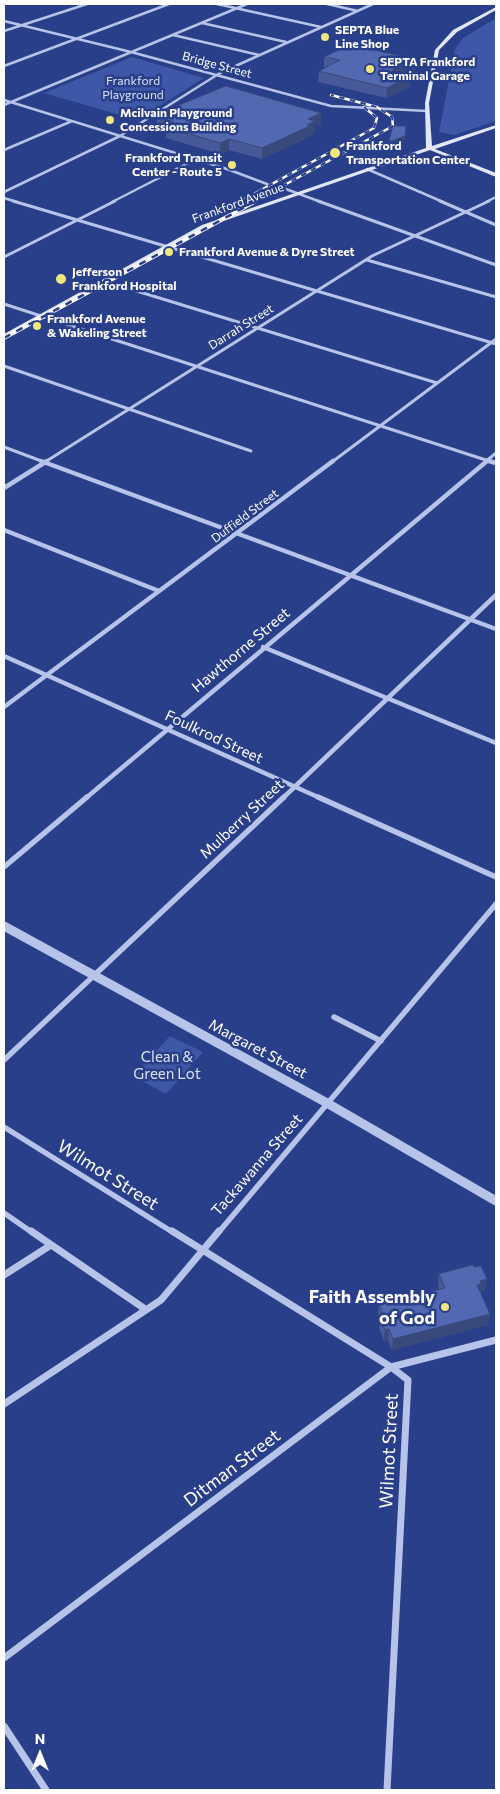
<!DOCTYPE html>
<style>
body{margin:0}
#map{position:relative;width:500px;height:1794px;overflow:hidden;background:#293f8a;font-family:Commissioner,sans-serif}
canvas{display:block}
.frame{position:absolute;inset:0;border:5px solid #fff;pointer-events:none}
.north{position:absolute;left:15px;top:1729px;width:50px;height:50px;-webkit-text-stroke:4px #293f8a;paint-order:stroke;rotate:0deg;font-size:14px;font-weight:700;line-height:20px;text-align:center;color:#fff}
.north::after{content:'';display:block;margin:auto;width:18px;height:22px;background:#fff;clip-path:polygon(50% 0,100% 100%,50% 72%,0 100%)}
</style>
<div id="map">
<canvas width="500" height="1794"></canvas>
<div class="frame"></div>
<div class="north">N</div>
</div>
<script>
const g = document.querySelector('canvas').getContext('2d');
g.lineJoin = 'round';
function paint(path, color) {
  g.fillStyle = color;
  g.fill(path, 'evenodd');
}
function trace(path, color, width, dash) {
  g.strokeStyle = color;
  g.lineWidth = width;
  g.lineCap = dash ? 'butt' : 'round';
  g.setLineDash(dash || []);
  g.stroke(path);
}
function write(font, color, halo, rows, align = 'center') {
  g.font = font + ' Commissioner,sans-serif';
  g.lineWidth = 5;
  g.setLineDash([]);
  g.textBaseline = 'middle';
  g.strokeStyle = halo;
  g.fillStyle = color;
  for (const [text, x, y, turn = 0] of rows) {
    g.save();
    g.translate(x, y);
    g.rotate((+turn || 0) * Math.PI / 180);
    g.textAlign = isNaN(turn) ? turn : align;
    if (halo) g.strokeText(text, 0, 0);
    g.fillText(text, 0, 0);
    g.restore();
  }
}
paint(new Path2D(`
 M 496,18 L 496,121 L 454,135 L 439,132 L 455,49 L 463,38 Z
 M 132,57 L 204,78 L 137,120 L 44,93 Z
 M 170,1036 L 203,1052 L 166,1094 L 133,1076 Z`), '#3e57a6');
trace(new Path2D(`
 M 267,184 L 283,188`), '#495c9c', 2.5, [2.5, 1]);
trace(new Path2D(`
 M 217,4 L 321,27
 M 327,4 L 358,11
 M 4,21 L 131,52 L 331,106 L 427,111
 M 202,23 L 286,42
 M 4,31 L 87,4
 M 173,35 L 259,55
 M 4,66 L 169,4
 M 4,100 L 227,169 L 267,184
 M 4,105 L 247,4
 M 4,150 L 72,121
 M 367,169 L 443,202
 M 283,188 L 321,202
 M 4,192 L 120,136 L 220,73 L 373,4
 M 4,198 L 17,202
 M 112,202 L 196,159
 M 486,202 L 496,197`), '#b7c3e9', 2.5);
trace(new Path2D(`
 M 13,201 L 496,344
 M 318,201 L 496,265
 M 440,201 L 496,225
 M 4,257 L 115,201
 M 367,260 L 496,297
 M 104,281 L 437,383
 M 4,304 L 492,462
 M 4,366 L 251,451
 M 4,447 L 44,462
 M 45,462 L 372,256 L 489,201
 M 332,462 L 496,339
 M 485,462 L 496,453`), '#b7c3e9', 3);
trace(new Path2D(`
 M 41,461 L 496,629
 M 489,461 L 496,463
 M 4,488 L 47,461
 M 4,530 L 159,591
 M 263,647 L 496,743
 M 4,656 L 320,798
 M 4,707 L 333,461
 M 86,798 L 487,461
 M 283,798 L 496,595`), '#b7c3e9', 4.5);
trace(new Path2D(`
 M 318,797 L 496,877
 M 4,867 L 87,797
 M 334,1017 L 381,1041
 M 4,1060 L 284,797
 M 4,1127 L 174,1233
 M 4,1213 L 33,1233
 M 218,1233 L 496,904`), '#b7c3e9', 5.5);
trace(new Path2D(`
 M 31,1231 L 145,1309
 M 172,1231 L 391,1367 L 408,1380 L 387,1790
 M 4,1275 L 51,1245
 M 4,1404 L 161,1300 L 219,1231
 M 4,1658 L 391,1367 L 496,1340
 M 4,1726 L 46,1790`), '#b7c3e9', 7);
trace(new Path2D(`
 M 4,926 L 327,1103 L 496,1201`), '#b7c3e9', 9);
paint(new Path2D(`
 M 496,7 L 496,10 L 457,32 L 439,50 L 429,103 L 432,146 L 496,125 L 496,128 L 435,149 L 496,173 L 496,177 L 430,150 L 206,227 L 4,338 L 4,334 L 202,225 L 426,148 L 425,103 L 435,50 L 453,30 Z`), '#e1e6f8');
const railFar1 = new Path2D(`
 M 239,202 L 374,128 L 377,118 L 364,107
 M 253,202 L 393,126 L 392,117 L 377,107 L 331,95`);
const rail = new Path2D(`
 M 217,214 L 242,201
 M 4,338 L 256,201`);
trace(railFar1, '#fff', 2.5);
trace(rail, '#fff', 4);
trace(railFar1, '#293f8a', 2, [5.5]);
trace(rail, '#293f8a', 2.5, [7]);
paint(new Path2D(`
 M 324,57 L 416,59 L 415,70 L 405,75 L 411,76 L 410,87 L 386,98 L 318,82 L 319,71 L 326,68 L 324,67 Z
 M 163,112 L 321,113 L 321,124 L 315,126 L 315,132 L 310,135 L 309,137 L 262,159 L 229,150 L 220,154 L 166,138 L 166,131 L 157,128 L 157,117 L 163,114 Z
 M 439,1274 L 485,1290 L 480,1292 L 490,1314 L 488,1325 L 392,1350 L 388,1340 L 384,1341 L 379,1328 L 380,1320 L 378,1316 L 379,1305 L 439,1289 L 438,1285 Z`), '#475998');
paint(new Path2D(`
 M 416,59 L 415,70 L 391,82 L 391,71 Z
 M 411,76 L 410,87 L 386,98 L 387,88 Z
 M 321,113 L 321,124 L 315,126 L 315,132 L 310,135 L 309,137 L 262,159 L 262,148 L 308,119 Z
 M 406,126 L 404,147 L 389,153 L 389,142 Z
 M 229,139 L 229,150 L 220,154 L 220,143 Z
 M 487,1279 L 485,1290 L 480,1292 L 477,1285 L 480,1281 Z
 M 490,1314 L 488,1325 L 392,1350 L 393,1339 Z
 M 389,1329 L 388,1340 L 384,1341 L 385,1330 Z`), '#39497c');
const building = new Path2D(`
 M 350,45 L 416,59 L 391,71 L 411,76 L 387,88 L 319,71 L 340,60 L 324,57 Z
 M 226,86 L 321,113 L 308,119 L 315,121 L 307,125 L 310,126 L 262,148 L 229,139 L 220,143 L 166,127 L 174,122 L 157,117 L 165,113 L 163,112 Z
 M 393,126 L 406,126 L 405,136 L 389,142 Z
 M 473,1265 L 474,1267 L 481,1266 L 487,1279 L 480,1281 L 481,1284 L 477,1285 L 490,1314 L 393,1339 L 389,1329 L 385,1330 L 380,1317 L 384,1316 L 379,1305 L 445,1288 L 439,1274 Z`);
paint(building, '#5268b1');
trace(building, '#39497c', 1);
for (const [x, y, r, color] of [
 [325,37,5,"#f0e87e"],
 [370,69,5,"#f0e87e"],
 [110,120,5,"#f0e87e"],
 [335,153,6,"#f0e87e"],
 [232,165,5,"#f0e87e"],
 [169,252,5,"#f0e87e"],
 [61,279,6,"#f0e87e"],
 [37,326,5,"#f0e87e"],
 [445,1307,5,"#f0e87e"]
]) {
  const dot = new Path2D();
  dot.arc(x, y, r, 0, 2 * Math.PI);
  g.fillStyle = color;
  g.fill(dot);
  trace(dot, '#293f8a', 2);
}
write('bold 12px', '#fff', '#293f8a', [
 ["SEPTA Blue",335,30],
 ["Line Shop",335,44],
 ["SEPTA Frankford",380,62],
 ["Terminal Garage",380,76],
 ["Mcilvain Playground",120,113],
 ["Concessions Building",120,127],
 ["Frankford",346,146],
 ["Transportation Center",346,160],
 ["Frankford Transit",222,158,"right"],
 ["Center - Route 5",222,172,"right"],
 ["Frankford Avenue & Dyre Street",179,252],
 ["Jefferson",72,272],
 ["Frankford Hospital",72,286],
 ["Frankford Avenue",47,319],
 ["& Wakeling Street",47,333]
], 'left');
write('12px', '#fff', '#293f8a', [
 ["Bridge Street",217,65,15],
 ["Frankford Avenue",238,203,-20],
 ["Darrah Street",241,327,-32],
 ["Duffield Street",245,516,-37]
]);
write('12px', '#dbe2f7', '#293f8a', [
 ["Frankford",133,81],
 ["Playground",133,95]
]);
write('15px', '#fff', '#293f8a', [
 ["Hawthorne Street",241,650,-40],
 ["Foulkrod Street",214,737,25],
 ["Mulberry Street",242,819,-43],
 ["Margaret Street",258,1049,28],
 ["Tackawanna Street",257,1165,-49]
]);
write('15px', '#dbe2f7', '#293f8a', [
 ["Clean &",167,1057],
 ["Green Lot",167,1074]
]);
write('18px', '#fff', '#293f8a', [
 ["Wilmot Street",108,1175,32],
 ["Wilmot Street",389,1451,-87],
 ["Ditman Street",232,1468,-37]
]);
write('bold 18px', '#fff', '#293f8a', [
 ["Faith Assembly",435,1297],
 ["of God",435,1318]
], 'right');
</script>
